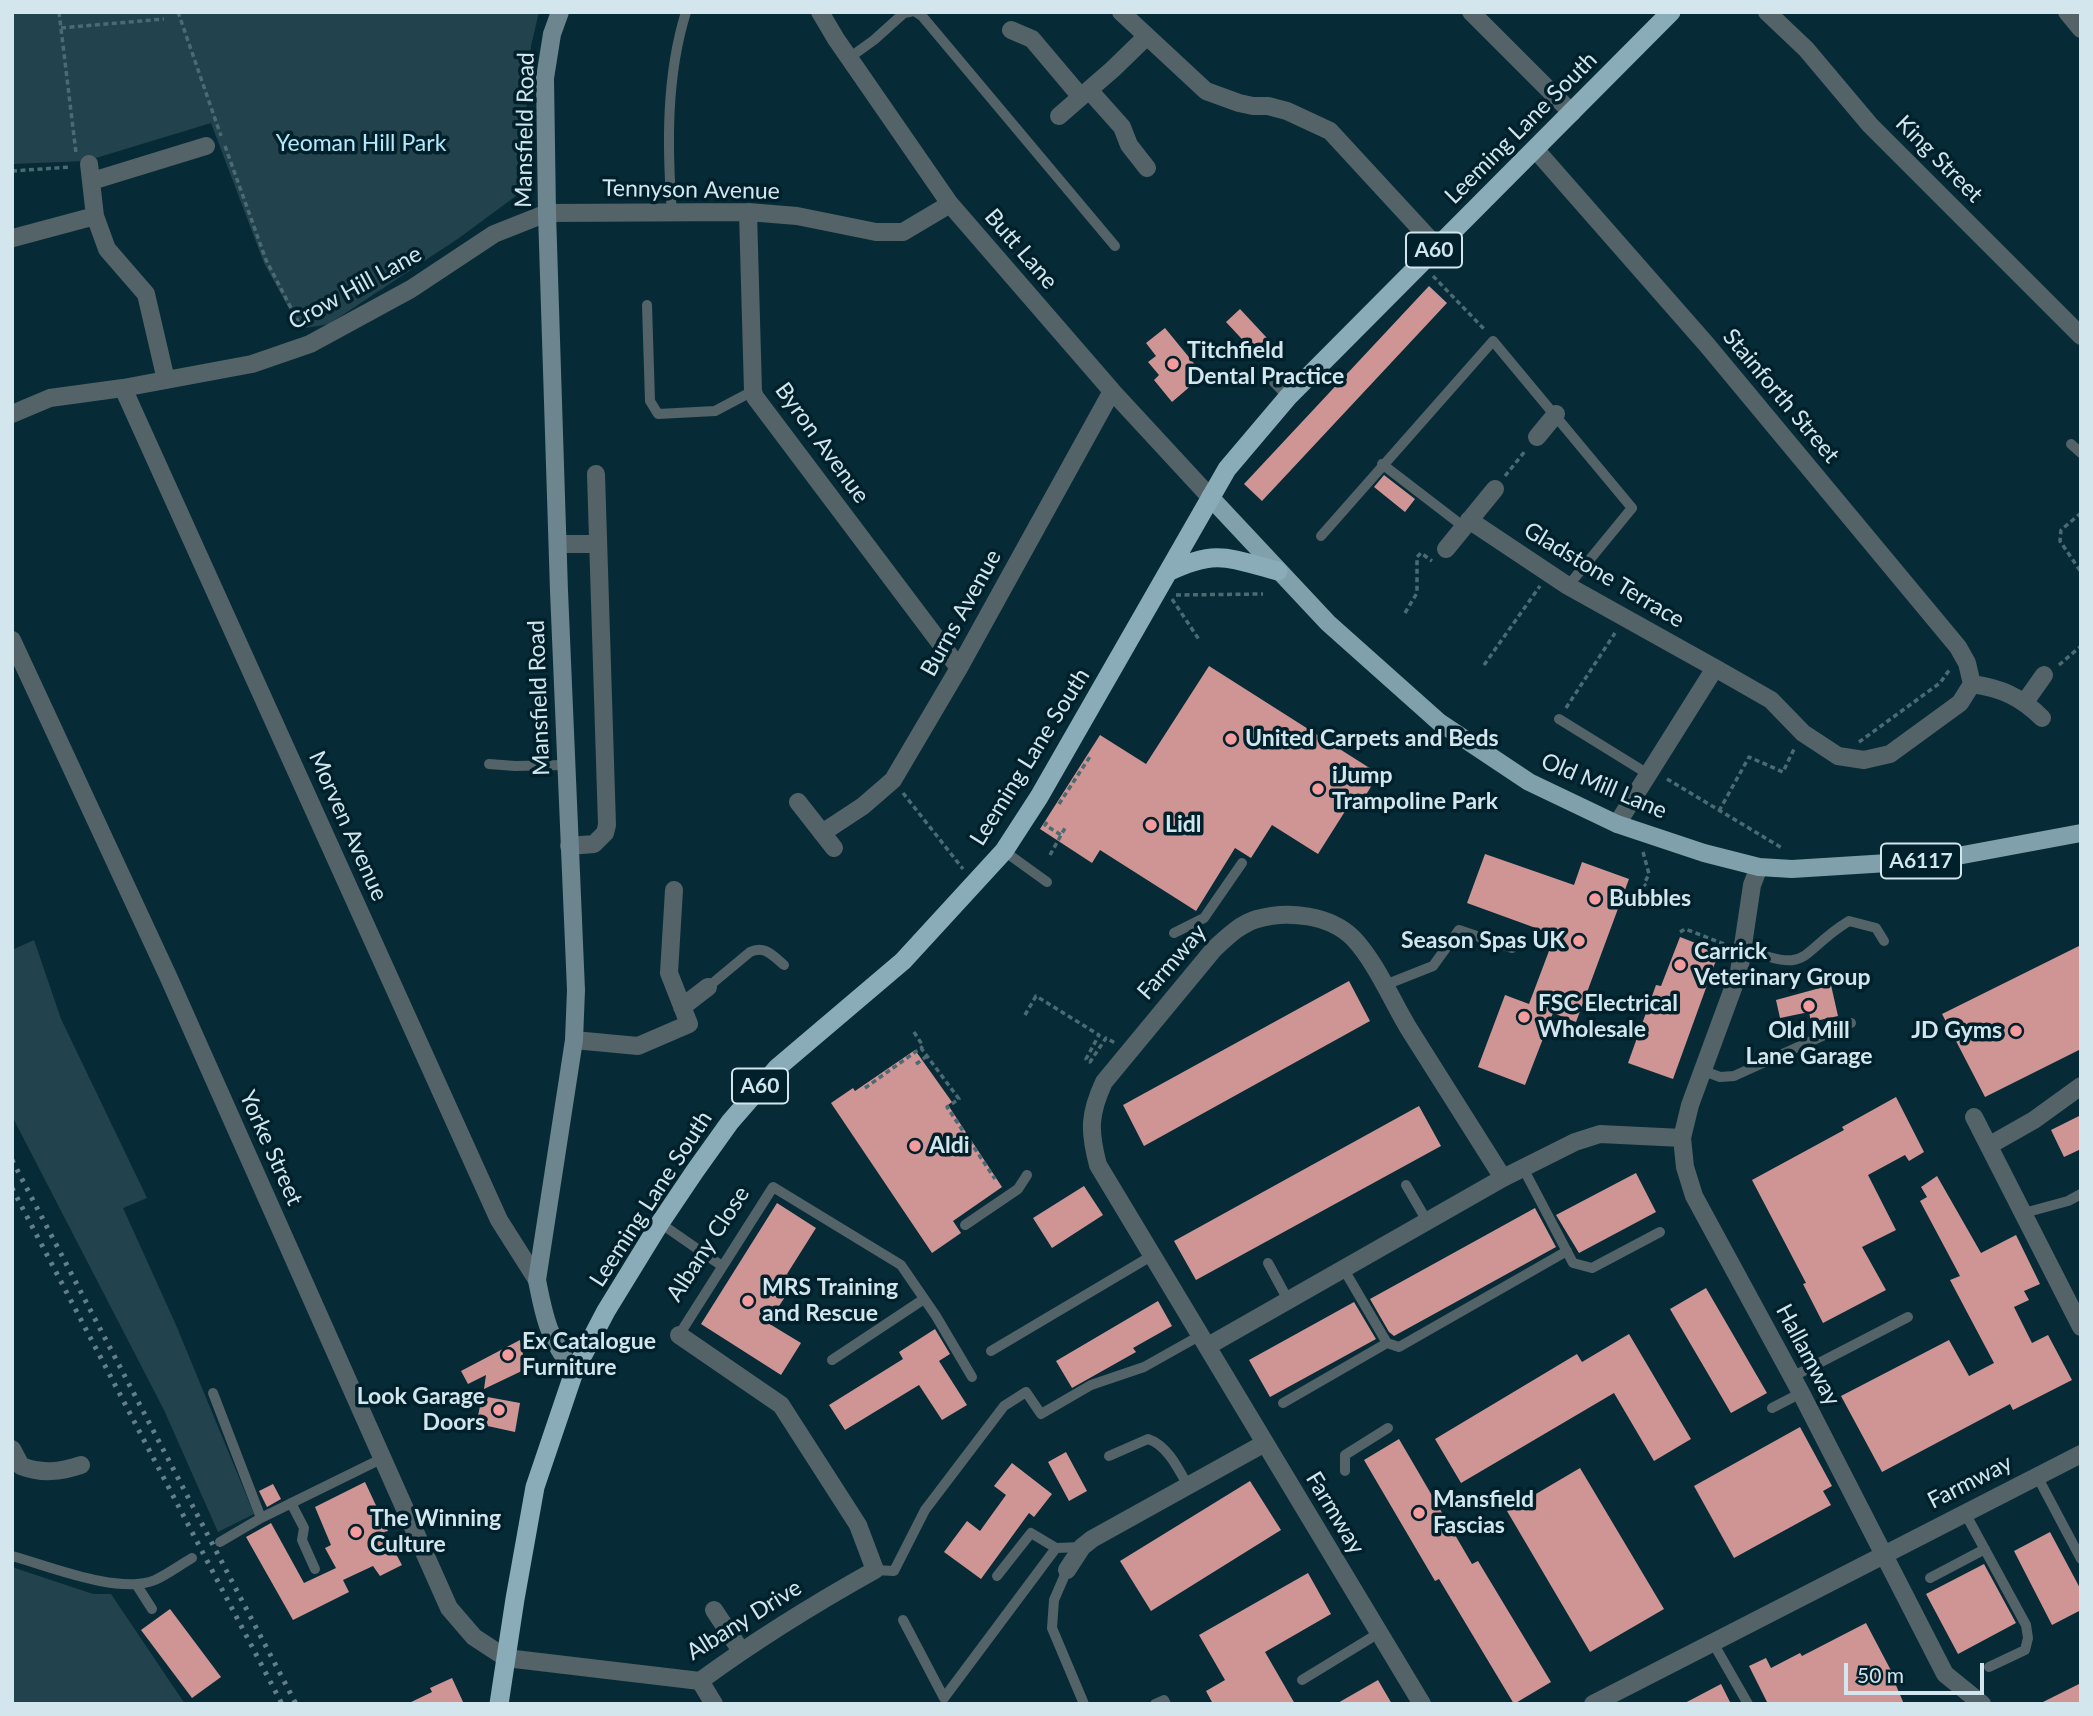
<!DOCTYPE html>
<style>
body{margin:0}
#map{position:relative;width:2093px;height:1716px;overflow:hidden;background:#062b36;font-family:Lato,sans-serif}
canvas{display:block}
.frame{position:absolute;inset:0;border:14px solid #d3e6ed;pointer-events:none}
.scale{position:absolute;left:1844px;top:1663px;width:140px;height:32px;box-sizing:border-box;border:4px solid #d3e6ed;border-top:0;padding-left:9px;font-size:21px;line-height:24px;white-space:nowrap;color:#d3e6ed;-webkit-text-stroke:5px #00212c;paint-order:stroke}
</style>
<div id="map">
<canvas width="2093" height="1716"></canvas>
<div class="frame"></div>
<div class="scale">50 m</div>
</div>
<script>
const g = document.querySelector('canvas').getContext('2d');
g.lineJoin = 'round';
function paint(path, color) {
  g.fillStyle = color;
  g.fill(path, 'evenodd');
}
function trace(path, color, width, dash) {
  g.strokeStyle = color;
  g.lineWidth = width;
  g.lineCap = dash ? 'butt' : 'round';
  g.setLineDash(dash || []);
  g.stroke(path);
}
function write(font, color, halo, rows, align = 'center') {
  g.font = font + ' Lato,sans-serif';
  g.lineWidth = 7;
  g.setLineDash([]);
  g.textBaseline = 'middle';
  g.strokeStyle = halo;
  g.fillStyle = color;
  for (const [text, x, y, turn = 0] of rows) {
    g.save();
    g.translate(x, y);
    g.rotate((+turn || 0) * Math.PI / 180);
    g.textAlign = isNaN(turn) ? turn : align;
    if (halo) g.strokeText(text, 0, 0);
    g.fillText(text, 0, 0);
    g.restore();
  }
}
paint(new Path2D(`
 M 12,12 L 539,12 L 531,46 L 520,193 L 459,238 L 329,324 L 300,329 L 264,263 L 211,123 L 86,161 L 12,164 Z
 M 34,940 L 61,1019 L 147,1198 L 123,1208 L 176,1325 L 254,1514 L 218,1532 L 164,1410 L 12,1116 L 12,950 Z
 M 12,1567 L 93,1594 L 111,1594 L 185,1704 L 12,1704 Z`), '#22434d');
paint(new Path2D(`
 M 1429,286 L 1447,303 L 1262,501 L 1244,484 Z
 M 1240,309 L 1267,338 L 1253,351 L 1226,322 Z
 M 1165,328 L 1197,367 L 1186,376 L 1193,384 L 1172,402 L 1154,380 L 1159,375 L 1148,362 L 1156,356 L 1146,343 Z
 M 1384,475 L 1415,499 L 1405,512 L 1374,487 Z
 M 1209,666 L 1379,774 L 1357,809 L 1349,805 L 1318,854 L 1272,825 L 1251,858 L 1235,848 L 1196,911 L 1100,850 L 1092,863 L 1040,829 L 1100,735 L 1146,764 Z
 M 1485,854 L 1574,885 L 1582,862 L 1629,879 L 1576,1022 L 1553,1013 L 1525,1085 L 1478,1067 L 1505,995 L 1529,1004 L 1555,935 L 1467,903 Z
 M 1680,937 L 1719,952 L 1673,1079 L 1628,1063 L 1656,985 L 1661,986 Z
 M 2081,945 L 2081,1049 L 1985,1097 L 1942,1014 Z
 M 1349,981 L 1370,1021 L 1144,1146 L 1123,1105 Z
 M 1831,985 L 1838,1016 L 1811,1022 L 1809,1012 L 1780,1018 L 1776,1000 Z
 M 915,1050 L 952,1102 L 948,1105 L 1002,1187 L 953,1221 L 961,1233 L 932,1253 L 831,1103 L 853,1088 L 855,1091 Z
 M 1896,1097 L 1924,1152 L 1909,1161 L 1905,1155 L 1868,1175 L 1896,1230 L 1862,1247 L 1886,1290 L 1823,1323 L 1803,1284 L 1806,1283 L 1752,1180 L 1844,1130 L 1842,1127 Z
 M 1419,1106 L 1441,1146 L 1196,1280 L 1174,1241 Z
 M 2081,1115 L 2081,1149 L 2064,1157 L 2051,1130 Z
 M 1636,1173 L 1656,1212 L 1579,1253 L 1556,1215 Z
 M 1937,1176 L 1981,1253 L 2016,1235 L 2040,1284 L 2024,1291 L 2029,1300 L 2014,1307 L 2032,1343 L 2048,1335 L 2072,1380 L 2013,1410 L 2010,1404 L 1882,1472 L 1841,1396 L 1949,1340 L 1969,1376 L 1994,1363 L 1950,1280 L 1960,1276 L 1920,1201 L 1927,1197 L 1921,1187 Z
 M 1084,1186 L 1103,1215 L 1052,1248 L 1033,1218 Z
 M 777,1203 L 816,1228 L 787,1274 L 796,1280 L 768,1323 L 801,1343 L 781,1375 L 701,1324 Z
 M 1535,1208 L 1556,1247 L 1394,1336 L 1389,1332 L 1370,1299 Z
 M 1706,1288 L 1767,1393 L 1731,1413 L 1670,1309 Z
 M 1158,1301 L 1172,1326 L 1133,1348 L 1136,1352 L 1072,1388 L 1056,1361 Z
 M 1354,1302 L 1376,1339 L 1270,1397 L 1249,1360 Z
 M 935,1329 L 950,1354 L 939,1361 L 967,1405 L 942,1420 L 919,1385 L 845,1430 L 829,1405 L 903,1359 L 899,1352 Z
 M 1629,1334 L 1691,1439 L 1654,1461 L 1614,1393 L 1461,1483 L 1435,1439 L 1577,1354 L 1582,1362 Z
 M 520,1340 L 526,1369 L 484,1389 L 486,1375 L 468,1384 L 461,1371 Z
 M 482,1396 L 520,1403 L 515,1432 L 483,1425 L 484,1417 L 478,1416 Z
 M 1800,1427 L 1832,1486 L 1823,1491 L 1831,1505 L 1734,1558 L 1694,1486 Z
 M 1399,1439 L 1472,1564 L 1478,1561 L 1551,1682 L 1514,1704 L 1439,1579 L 1435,1581 L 1364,1460 Z
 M 1066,1452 L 1087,1491 L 1069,1501 L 1048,1462 Z
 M 1012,1463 L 1052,1494 L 1034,1517 L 1029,1513 L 981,1579 L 944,1552 L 967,1521 L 980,1531 L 1006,1495 L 994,1486 Z
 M 1580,1468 L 1664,1609 L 1590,1652 L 1507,1511 Z
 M 1250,1481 L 1281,1530 L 1151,1611 L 1120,1561 Z
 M 365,1482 L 388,1531 L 384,1532 L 402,1565 L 380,1576 L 373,1566 L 343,1580 L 349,1592 L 293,1620 L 246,1537 L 271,1523 L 304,1583 L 336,1568 L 325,1548 L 331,1545 L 315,1507 Z
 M 273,1484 L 281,1499 L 267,1507 L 259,1491 Z
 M 2050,1532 L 2081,1590 L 2081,1610 L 2052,1625 L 2014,1551 Z
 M 1984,1564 L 2016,1623 L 1958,1654 L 1926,1594 Z
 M 1308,1573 L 1331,1614 L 1265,1652 L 1295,1704 L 1213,1704 L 1206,1691 L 1225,1680 L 1199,1635 Z
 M 170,1609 L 221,1677 L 192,1698 L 141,1630 Z
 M 1866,1623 L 1897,1682 L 1895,1683 L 1904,1704 L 1768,1704 L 1749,1666 L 1766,1658 L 1771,1668 L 1800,1653 L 1802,1656 Z
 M 452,1678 L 464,1704 L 407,1704 L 432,1692 L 430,1688 Z
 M 1378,1680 L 1392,1704 L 1336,1704 Z
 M 2081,1683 L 2081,1704 L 2039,1704 Z
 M 1721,1684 L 1731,1704 L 1683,1704 Z`), '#cf9595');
trace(new Path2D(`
 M 59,12 L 76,153
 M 178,12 L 221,136
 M 61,28 L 164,19
 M 225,146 L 266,260 L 302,329
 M 12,171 L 71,167
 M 1433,276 L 1486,331
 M 1505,476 L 1526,450
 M 2081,513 L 2061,530 L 2060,541 L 2081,572
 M 1176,595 L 1263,594
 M 1172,599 L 1200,641
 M 1405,613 L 1417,593 L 1417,557 L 1421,553 L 1432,561
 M 1484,665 L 1540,586
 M 2059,665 L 2081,646
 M 1566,708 L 1615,633
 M 1859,742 L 1940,683 L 1950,669
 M 1667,779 L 1782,848
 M 903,793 L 963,869
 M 1059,804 L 1091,755
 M 1719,811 L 1749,757 L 1783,772 L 1794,749
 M 1047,822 L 1045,825 L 1061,835
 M 1643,852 L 1649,874 L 1644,884 L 1646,886
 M 1050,855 L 1065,828
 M 1680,932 L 1685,929 L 1727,945
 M 1025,1015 L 1036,996 L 1099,1035 L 1086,1059 L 1090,1062 L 1106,1038 L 1115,1043
 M 914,1032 L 923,1046 L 921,1048
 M 916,1064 L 927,1056
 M 865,1088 L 921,1048 L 959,1099 L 947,1107 L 995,1179`), '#4b6a74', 3.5, [5, 3.5]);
trace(new Path2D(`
 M 916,12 L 922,16 L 1115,246
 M 849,58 L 874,40 L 904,13 L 910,12
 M 672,213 C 667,147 666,76 686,12
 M 647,305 L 650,401 L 658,414 L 715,411 L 753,391
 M 1272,380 L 1288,397
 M 2071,444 L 2081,453
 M 1382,464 L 1464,527
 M 1321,536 L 1493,341 L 1632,508 L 1568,586
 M 1559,719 L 1648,774
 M 489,764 L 515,766 L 566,765
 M 1004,851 L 1047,882
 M 1174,933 L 1204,918 L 1242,863
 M 1744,948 C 1812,976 1798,952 1849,921 L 1876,928 L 1884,941
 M 1385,985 L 1433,966 L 1459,930 L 1512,948
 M 708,987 L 750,952 C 765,945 773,956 784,965
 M 1704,1071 L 1720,1077 L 1734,1076 L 1851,1023
 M 1523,1168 L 1573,1263 L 1592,1268 L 1660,1232
 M 1406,1185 L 1427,1221
 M 2024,1213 L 2068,1201 L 2081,1194
 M 660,1223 L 722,1266
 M 965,1225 L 1018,1189 L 1027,1175
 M 1268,1263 L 1288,1300
 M 1343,1268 L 1387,1343
 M 679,1335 L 773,1187 L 901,1265 L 936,1316 L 972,1377
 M 991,1351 L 1153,1255
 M 832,1360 L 924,1299
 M 1792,1377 L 1908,1317
 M 213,1393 L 261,1518
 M 1283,1403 L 1387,1343 L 1399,1347 L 1567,1251
 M 1772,1408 L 1801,1393
 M 1109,1456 L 1148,1439 C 1167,1445 1178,1468 1188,1486
 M 1345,1471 L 1345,1455 L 1388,1428
 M 2037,1476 L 2081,1559
 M 291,1503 L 304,1528 L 302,1540 L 315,1569
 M 1965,1513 L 2026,1625 L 2028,1638 L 2025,1650 L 1989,1667
 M 220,1542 L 261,1518 L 383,1458
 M 12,1556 C 49,1566 119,1595 155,1580 C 168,1574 180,1565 192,1558
 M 875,1570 L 894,1571 L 925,1510 L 1004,1406 L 1026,1392 L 1041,1414 L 1091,1385 L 1144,1367 L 1201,1335
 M 1067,1570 L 1054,1600 L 1052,1628 L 1084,1704
 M 997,1576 L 1031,1533 L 1056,1548 L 1082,1547
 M 1930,1578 L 1985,1549
 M 136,1584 L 152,1609
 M 903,1620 L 944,1698 L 1056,1548
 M 1712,1641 L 1748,1704
 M 1302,1680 L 1379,1633
 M 1155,1704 L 1164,1700 L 1166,1704`), '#546368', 10);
trace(new Path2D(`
 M 820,12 L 836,39 L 950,204 L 1112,391 L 1210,497
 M 1121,12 L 1206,91 L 1239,103 L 1253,106 L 1268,106 L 1287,111 L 1330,131 L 1437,247
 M 1471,12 L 1572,113
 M 1767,12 L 1806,49 L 1870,125 L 2081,336
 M 2067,12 L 2081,29
 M 1011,30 L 1032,39 L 1081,97
 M 1089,90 L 1122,127 L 1129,145 L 1147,168
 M 1059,116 L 1113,69 L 1146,37
 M 1535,149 L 1707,345 L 1958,647 L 1967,663 L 1972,684
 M 89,164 L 95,216 L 107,249 L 146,294 L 166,380
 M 92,181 L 206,146
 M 748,212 L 753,391 L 755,397 L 959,668
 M 13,238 L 95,216
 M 123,388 L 499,1220 L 537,1280
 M 12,414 L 50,398 L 123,388 L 252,364 L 310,344 L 411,289 L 494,234 L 547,213 L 748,212 L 797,216 L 876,232 L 903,232 L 950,204
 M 1537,437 L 1556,414
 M 1469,520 L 1568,586 L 1715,668
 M 558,544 L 598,544
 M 1446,549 L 1495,489
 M 12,640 L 168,976 L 449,1608 L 474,1637 L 506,1658 L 700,1681 C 756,1640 814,1604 875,1570 L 858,1525 L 781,1405 L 679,1335
 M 1972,684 C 2001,688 2021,697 2042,718
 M 2025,702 L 2044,675
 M 798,802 L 834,848
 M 1617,824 L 1715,668 L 1771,700 L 1803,733 L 1838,756 L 1864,760 L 1890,754 L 1960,703 L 1972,684
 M 822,833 L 863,806 L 893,780 L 959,668 L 1112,391
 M 569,846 L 594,844 L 605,833 L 607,825 L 596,474
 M 1759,867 L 1752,885 L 1739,972 L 1690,1105 L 1682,1138 L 1685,1167 L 1694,1196 L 1801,1393 L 1945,1674 L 1982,1704
 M 682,1007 L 708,987
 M 574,1040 L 638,1046 L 689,1024 L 669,973 L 674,890
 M 1974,1117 L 2081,1327
 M 1990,1145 L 2034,1120 L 2081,1086
 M 1208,1346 L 1503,1178
 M 12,1449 L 21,1466 C 42,1474 60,1472 81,1465
 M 1067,1570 L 1082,1547 L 1092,1539 L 1265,1443
 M 714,1610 L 741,1651
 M 700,1681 L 714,1704
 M 1422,1704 L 1098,1165 C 1089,1131 1089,1114 1104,1082 L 1214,949 C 1227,937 1240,924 1257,919 C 1288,910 1330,915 1353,938 C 1376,962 1392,1001 1409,1029 C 1440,1079 1472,1128 1503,1178 L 1575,1142 L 1600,1134 L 1682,1138
 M 1593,1704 L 2081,1454`), '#546368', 18);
trace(new Path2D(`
 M 560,12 L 552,34 L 545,78 L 547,213 L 559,591 L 576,990 L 574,1040 L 537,1280 C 545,1322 549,1337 574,1372`), '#6d858e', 18);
trace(new Path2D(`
 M 1210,497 L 1328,623 L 1439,722 L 1529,782 L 1617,824 L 1704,853 L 1759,867 L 1792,869 L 1936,860 L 2081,833`), '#80a0ab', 18);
trace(new Path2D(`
 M 1168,572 C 1217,549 1228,558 1278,571
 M 499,1704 L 515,1599 L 535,1487 L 574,1372 L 606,1311 L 660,1223 L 695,1171 L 730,1122 L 777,1068 L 903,961 L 1004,851 L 1039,797 L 1227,469 L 1288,397 L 1671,12`), '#89acb8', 19);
trace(new Path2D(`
 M 12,1160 L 296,1704
 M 12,1188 L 282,1704`), '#637f89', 5, [3.5, 7]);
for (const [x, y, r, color] of [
 [1173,364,7,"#f59b9d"],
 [1231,739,7,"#f59b9d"],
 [1318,789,7,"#f59b9d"],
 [1151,825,7,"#f59b9d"],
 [1595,899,7,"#f59b9d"],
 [1579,941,7,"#f59b9d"],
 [1680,965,7,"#f59b9d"],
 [1809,1006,7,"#f59b9d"],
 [1524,1017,7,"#f59b9d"],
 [2016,1031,7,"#f59b9d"],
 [915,1146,7,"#f59b9d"],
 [748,1301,7,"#f59b9d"],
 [508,1355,7,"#f59b9d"],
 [499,1410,7,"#f59b9d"],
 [1419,1513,7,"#f59b9d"],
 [356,1532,7,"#f59b9d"]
]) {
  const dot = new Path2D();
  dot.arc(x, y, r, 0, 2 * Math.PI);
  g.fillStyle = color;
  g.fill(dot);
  trace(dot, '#00212c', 2.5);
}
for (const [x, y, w] of [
 [1434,250,56],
 [1921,861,80],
 [760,1086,56]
]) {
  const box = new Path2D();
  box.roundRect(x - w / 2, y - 17.5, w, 35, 5);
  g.fillStyle = '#00212c';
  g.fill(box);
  trace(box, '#d3e6ed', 2);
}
write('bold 21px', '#d3e6ed', null, [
 ["A60",1434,250],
 ["A6117",1921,861],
 ["A60",760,1086]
]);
write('23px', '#d3e6ed', '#00212c', [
 ["Leeming Lane South",1521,128,-45],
 ["Mansfield Road",525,130,-89],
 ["King Street",1939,159,45],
 ["Tennyson Avenue",691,190,1],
 ["Butt Lane",1021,249,49],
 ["Crow Hill Lane",355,288,-29],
 ["Stainforth Street",1781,396,50],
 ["Byron Avenue",822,443,54],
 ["Gladstone Terrace",1604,575,31],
 ["Burns Avenue",961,613,-61],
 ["Mansfield Road",539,698,-92],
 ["Leeming Lane South",1030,757,-58],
 ["Old Mill Lane",1604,786,23],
 ["Morven Avenue",348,826,66],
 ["Farmway",1172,962,-49],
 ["Yorke Street",271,1148,66],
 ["Leeming Lane South",651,1199,-57],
 ["Albany Close",708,1244,-57],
 ["Hallamway",1808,1355,62],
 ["Farmway",1970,1482,-27],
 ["Farmway",1335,1513,59],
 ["Albany Drive",744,1620,-32]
]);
write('23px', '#b3e9fb', '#00212c', [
 ["Yeoman Hill Park",361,144]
]);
write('bold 23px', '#d3e6ed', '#00212c', [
 ["Titchfield",1187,351],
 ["Dental Practice",1187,377],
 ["United Carpets and Beds",1245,739],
 ["iJump",1332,776],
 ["Trampoline Park",1332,802],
 ["Lidl",1165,825],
 ["Bubbles",1609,899],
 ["Season Spas UK",1565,941,"right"],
 ["Carrick",1694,952],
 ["Veterinary Group",1694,978],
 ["FSC Electrical",1538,1004],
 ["Wholesale",1538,1030],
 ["Old Mill",1809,1031,"center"],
 ["Lane Garage",1809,1057,"center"],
 ["JD Gyms",2002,1031,"right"],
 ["Aldi",929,1146],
 ["MRS Training",762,1288],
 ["and Rescue",762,1314],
 ["Ex Catalogue",522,1342],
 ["Furniture",522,1368],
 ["Look Garage",485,1397,"right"],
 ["Doors",485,1423,"right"],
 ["Mansfield",1433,1500],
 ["Fascias",1433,1526],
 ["The Winning",370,1519],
 ["Culture",370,1545]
], 'left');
</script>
